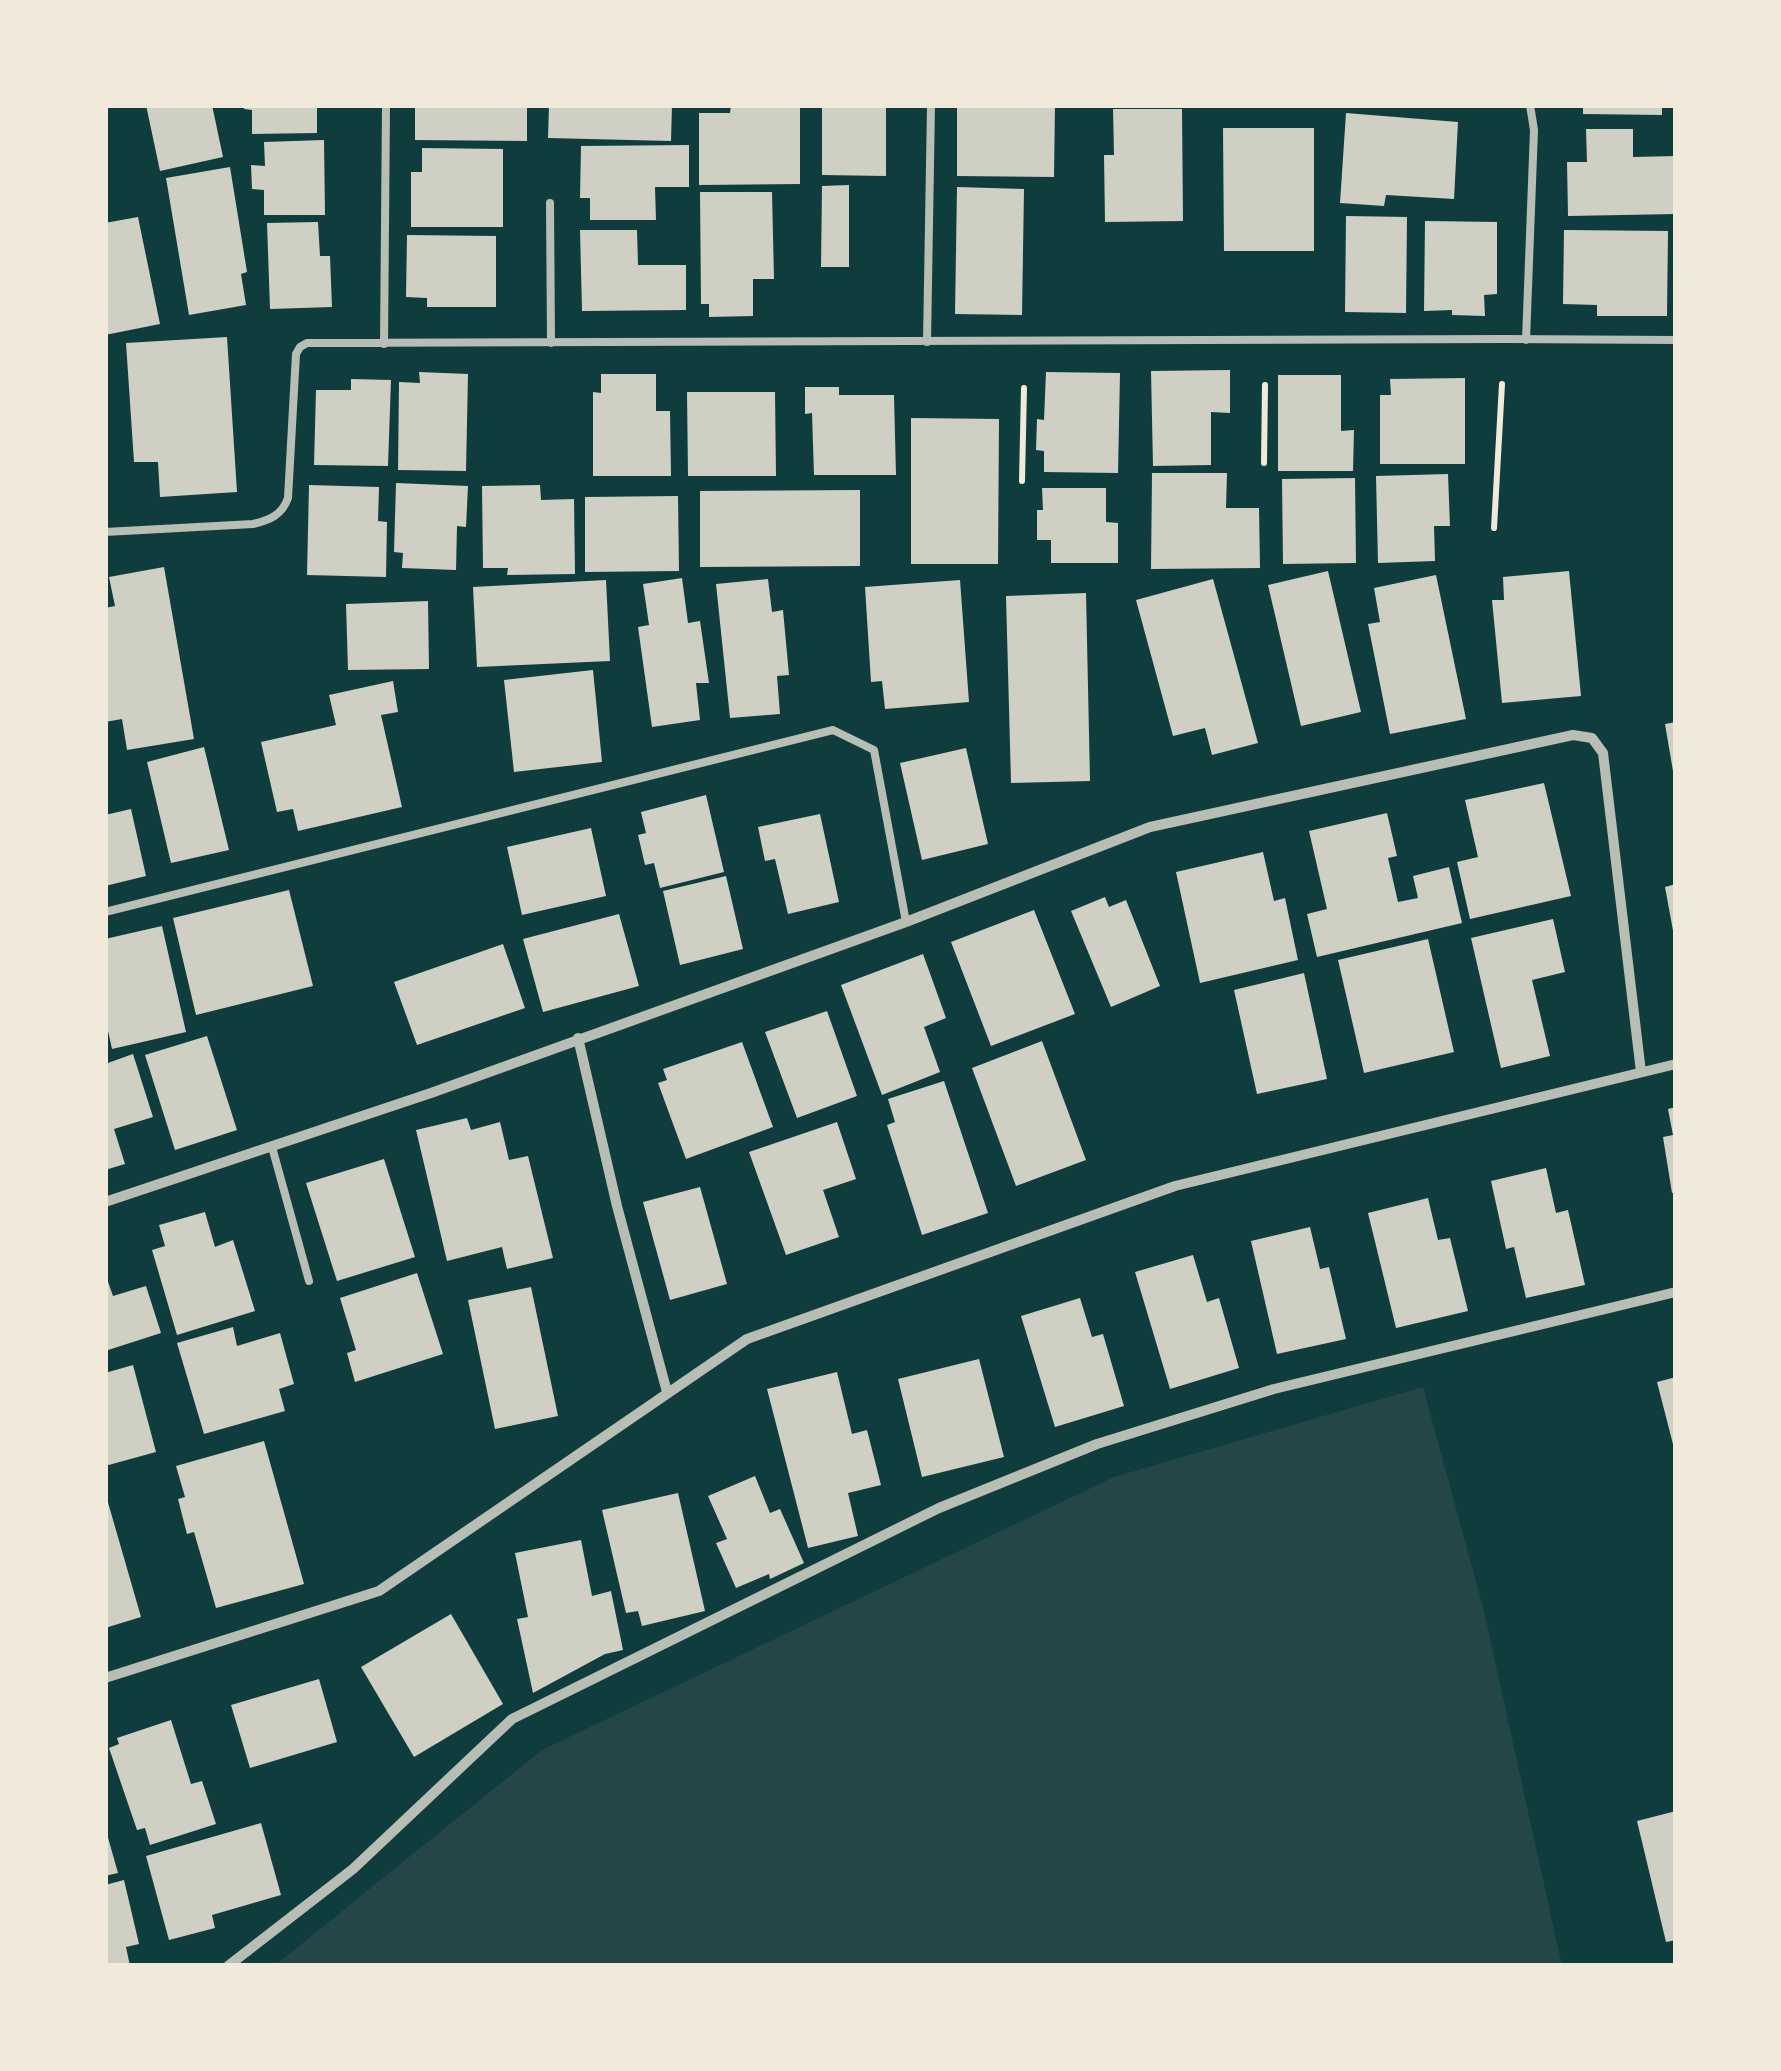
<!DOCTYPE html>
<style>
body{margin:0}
#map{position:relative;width:1781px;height:2071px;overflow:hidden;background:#0f3d3e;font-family:Overpass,sans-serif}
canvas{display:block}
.frame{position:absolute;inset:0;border:108px solid #f1e9da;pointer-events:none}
</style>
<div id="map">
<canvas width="1781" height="2071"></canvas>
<div class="frame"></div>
</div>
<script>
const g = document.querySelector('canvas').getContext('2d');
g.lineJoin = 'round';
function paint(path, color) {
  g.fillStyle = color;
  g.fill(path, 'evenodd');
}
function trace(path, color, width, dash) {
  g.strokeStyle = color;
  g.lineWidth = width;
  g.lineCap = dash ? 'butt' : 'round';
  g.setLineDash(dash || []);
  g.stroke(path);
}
paint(new Path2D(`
 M 1423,1387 L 1484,1611 L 1562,1966 L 274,1966 L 542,1750 L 1114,1477 Z`), '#244646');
paint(new Path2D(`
 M 146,105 L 212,105 L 223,157 L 160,171 Z
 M 244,105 L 317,105 L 317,133 L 252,134 L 252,110 L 244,109 Z
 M 415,105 L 527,105 L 527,141 L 415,140 Z
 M 549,105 L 672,105 L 671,141 L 548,138 Z
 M 731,105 L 800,105 L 800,184 L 699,185 L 699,113 L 730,113 Z
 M 822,105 L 886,105 L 886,176 L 822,175 Z
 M 957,105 L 1055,105 L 1054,177 L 957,176 Z
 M 1583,105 L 1662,105 L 1662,115 L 1583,114 Z
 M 1113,109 L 1182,109 L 1183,221 L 1105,222 L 1104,155 L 1114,155 Z
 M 1346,113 L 1458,122 L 1454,199 L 1386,195 L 1384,206 L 1340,203 Z
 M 1223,128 L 1314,128 L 1314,251 L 1224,251 Z
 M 1586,129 L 1633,129 L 1633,157 L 1676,156 L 1676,214 L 1568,216 L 1567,162 L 1587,162 Z
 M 324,140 L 325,215 L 264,215 L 264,190 L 252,189 L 251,165 L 265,166 L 264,142 Z
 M 689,145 L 689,187 L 655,187 L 656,220 L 590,220 L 590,198 L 580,198 L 581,146 Z
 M 422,148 L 503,149 L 503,227 L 411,227 L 411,172 L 422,172 Z
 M 230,167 L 247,272 L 241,274 L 246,305 L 189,315 L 166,178 Z
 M 849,185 L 849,267 L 821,267 L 822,186 Z
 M 957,187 L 1024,189 L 1022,315 L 955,314 Z
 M 700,192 L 772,192 L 774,279 L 753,279 L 753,316 L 709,317 L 709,304 L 701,304 Z
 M 1346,216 L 1407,217 L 1406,313 L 1345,312 Z
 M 138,217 L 160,324 L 105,335 L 105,223 Z
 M 1425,221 L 1497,222 L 1497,294 L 1484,295 L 1485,316 L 1452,315 L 1452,310 L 1424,311 Z
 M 318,222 L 320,256 L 330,256 L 332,307 L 270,309 L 267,223 Z
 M 580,230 L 637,230 L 638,265 L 686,265 L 686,310 L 582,311 Z
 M 1564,230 L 1668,231 L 1667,316 L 1597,316 L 1597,305 L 1563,304 Z
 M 407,235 L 496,236 L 496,307 L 427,307 L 427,298 L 406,297 Z
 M 227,337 L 237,492 L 160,497 L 158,462 L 134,462 L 126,343 Z
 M 1230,370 L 1230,413 L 1211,412 L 1211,465 L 1153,466 L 1151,371 Z
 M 419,372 L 468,374 L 466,471 L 398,470 L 399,382 L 420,383 Z
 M 1046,372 L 1120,373 L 1118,473 L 1044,472 L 1044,451 L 1036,450 L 1037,419 L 1044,420 Z
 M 601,374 L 656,374 L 656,411 L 670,411 L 671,476 L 593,476 L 593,392 L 601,393 Z
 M 1278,375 L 1341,375 L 1341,431 L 1354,430 L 1353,471 L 1278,471 Z
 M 1465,378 L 1465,464 L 1380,464 L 1380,395 L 1391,395 L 1390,379 Z
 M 351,379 L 391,380 L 388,466 L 314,465 L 316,390 L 351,390 Z
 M 805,387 L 839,387 L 839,395 L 894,395 L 896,475 L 814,475 L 812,413 L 805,414 Z
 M 687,392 L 775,392 L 776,476 L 688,476 Z
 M 911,418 L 999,419 L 998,564 L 911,564 Z
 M 1152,473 L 1227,473 L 1226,508 L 1259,508 L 1260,568 L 1151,569 Z
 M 1448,474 L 1450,526 L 1434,526 L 1435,561 L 1378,563 L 1376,476 Z
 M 1355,478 L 1356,563 L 1283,564 L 1282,479 Z
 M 396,483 L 468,486 L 466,527 L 457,526 L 456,570 L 402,568 L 403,553 L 394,552 Z
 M 309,485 L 379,487 L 378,521 L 387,522 L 386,577 L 307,575 Z
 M 540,485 L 541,500 L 574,499 L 575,574 L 507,575 L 508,568 L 483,568 L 482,486 Z
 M 1042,488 L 1106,488 L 1106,522 L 1118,523 L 1118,563 L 1051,563 L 1051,540 L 1037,540 L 1037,510 L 1043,510 Z
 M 860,490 L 860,566 L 700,567 L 700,491 Z
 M 678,496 L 679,571 L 585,572 L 585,497 Z
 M 164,567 L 194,739 L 127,750 L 122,719 L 105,722 L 105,608 L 115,606 L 109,577 Z
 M 1328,571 L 1361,712 L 1301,726 L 1268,585 Z
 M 1569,571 L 1581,696 L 1502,703 L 1492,600 L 1504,600 L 1503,577 Z
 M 1436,575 L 1466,719 L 1390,734 L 1368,624 L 1380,622 L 1374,588 Z
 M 682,578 L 688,623 L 700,621 L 709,683 L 696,683 L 700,720 L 652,727 L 638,627 L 649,625 L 643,584 Z
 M 768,579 L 772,612 L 783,610 L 789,675 L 777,676 L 780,714 L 730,718 L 716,584 Z
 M 1213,579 L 1258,743 L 1212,755 L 1205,728 L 1173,736 L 1136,600 Z
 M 606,580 L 610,661 L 477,667 L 473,587 Z
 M 960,580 L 969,702 L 885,709 L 882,681 L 871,682 L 865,587 Z
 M 1086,593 L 1090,781 L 1011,783 L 1006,596 Z
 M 428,601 L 429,669 L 348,670 L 346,604 Z
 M 593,670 L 602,762 L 514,772 L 504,680 Z
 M 393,681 L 398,712 L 381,715 L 402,807 L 298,831 L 293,809 L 277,812 L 261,742 L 336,725 L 329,695 Z
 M 1676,722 L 1676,777 L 1674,777 L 1665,724 Z
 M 204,747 L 229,850 L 171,863 L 147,762 Z
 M 966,748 L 988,844 L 922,860 L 900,763 Z
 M 1544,783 L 1571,896 L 1470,919 L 1457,862 L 1478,857 L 1465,800 Z
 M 706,795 L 724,872 L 660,888 L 654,863 L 645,865 L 638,835 L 646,833 L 641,812 Z
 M 131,809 L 146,876 L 105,886 L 105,815 Z
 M 1387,813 L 1397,856 L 1388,858 L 1398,902 L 1418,898 L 1413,876 L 1449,867 L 1462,923 L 1317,957 L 1307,914 L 1327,909 L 1309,831 Z
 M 820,814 L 839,902 L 788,914 L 775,859 L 765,861 L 758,827 Z
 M 591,828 L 606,896 L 522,915 L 507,847 Z
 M 1263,852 L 1274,901 L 1285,898 L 1298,960 L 1200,983 L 1176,872 Z
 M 726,876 L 743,949 L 680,965 L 663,891 Z
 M 1676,884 L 1676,936 L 1674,936 L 1665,887 Z
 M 289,890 L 313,986 L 196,1015 L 173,918 Z
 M 1105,897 L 1109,907 L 1126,900 L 1160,986 L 1111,1007 L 1071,911 Z
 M 1034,910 L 1075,1014 L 991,1046 L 951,942 Z
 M 619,914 L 639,986 L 543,1012 L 523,939 Z
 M 1553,919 L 1565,972 L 1532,980 L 1550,1056 L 1501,1068 L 1471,938 Z
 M 162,926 L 186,1032 L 112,1049 L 105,1017 L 105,939 Z
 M 1428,939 L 1454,1052 L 1364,1073 L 1338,960 Z
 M 503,944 L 525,1008 L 417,1045 L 394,982 Z
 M 923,954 L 946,1018 L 924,1027 L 940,1072 L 882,1095 L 841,985 Z
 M 1304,973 L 1327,1079 L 1257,1094 L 1234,990 Z
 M 827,1011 L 857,1096 L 797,1118 L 765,1032 Z
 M 207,1036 L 237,1130 L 175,1150 L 145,1055 Z
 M 1042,1041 L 1086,1160 L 1016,1186 L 972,1068 Z
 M 742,1042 L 773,1127 L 686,1159 L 658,1083 L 667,1080 L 663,1069 Z
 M 133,1054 L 153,1117 L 114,1129 L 125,1164 L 105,1170 L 105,1064 Z
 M 944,1081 L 988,1213 L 922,1235 L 887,1125 L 895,1122 L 888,1099 Z
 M 1676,1107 L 1676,1193 L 1672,1193 L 1663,1137 L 1673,1135 L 1668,1109 Z
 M 467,1118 L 471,1130 L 500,1122 L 509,1160 L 528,1156 L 553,1258 L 507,1269 L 502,1247 L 447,1261 L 416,1130 Z
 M 837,1122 L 856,1179 L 823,1190 L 839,1237 L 786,1255 L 749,1152 Z
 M 384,1159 L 415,1257 L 337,1281 L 306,1183 Z
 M 1546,1168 L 1556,1213 L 1568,1210 L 1585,1285 L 1526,1298 L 1514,1247 L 1506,1249 L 1491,1181 Z
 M 700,1187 L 727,1284 L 670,1300 L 643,1202 Z
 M 1428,1198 L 1438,1240 L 1450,1238 L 1468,1311 L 1396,1328 L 1368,1213 Z
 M 205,1212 L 215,1247 L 233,1240 L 255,1311 L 177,1335 L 152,1250 L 165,1246 L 159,1225 Z
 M 1310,1227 L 1320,1269 L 1329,1267 L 1346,1339 L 1277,1354 L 1251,1241 Z
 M 1193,1255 L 1207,1302 L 1219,1298 L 1239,1368 L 1170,1389 L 1135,1272 Z
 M 105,1273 L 113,1296 L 146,1286 L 161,1333 L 105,1351 Z
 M 417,1273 L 443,1354 L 355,1382 L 347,1353 L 356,1350 L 340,1298 Z
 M 531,1287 L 558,1416 L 495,1429 L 468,1300 Z
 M 1080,1298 L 1092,1337 L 1103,1334 L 1124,1406 L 1055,1427 L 1021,1316 Z
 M 233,1327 L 237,1346 L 280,1333 L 294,1384 L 279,1389 L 285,1411 L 204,1434 L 177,1343 Z
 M 979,1359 L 1004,1457 L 922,1477 L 898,1379 Z
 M 133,1365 L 156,1452 L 105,1466 L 105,1373 Z
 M 837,1372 L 852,1434 L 867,1430 L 881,1485 L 848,1493 L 858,1536 L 808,1548 L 767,1389 Z
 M 1676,1377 L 1676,1452 L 1675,1452 L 1657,1382 Z
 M 264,1441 L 304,1584 L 216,1608 L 194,1532 L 187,1534 L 178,1499 L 185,1497 L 176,1466 Z
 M 755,1476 L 770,1513 L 780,1509 L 804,1563 L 770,1579 L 769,1574 L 736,1588 L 716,1543 L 727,1539 L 708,1496 Z
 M 105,1492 L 141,1617 L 105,1628 Z
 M 678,1493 L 705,1611 L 642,1626 L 638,1611 L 626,1613 L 602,1510 Z
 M 581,1540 L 592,1596 L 611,1591 L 623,1650 L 605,1654 L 533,1693 L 517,1619 L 528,1617 L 515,1553 Z
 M 451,1614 L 503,1704 L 414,1757 L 361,1667 Z
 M 319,1679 L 337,1742 L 250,1768 L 231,1705 Z
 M 171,1720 L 191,1784 L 202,1781 L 216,1824 L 150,1845 L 145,1828 L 137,1830 L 109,1748 L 119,1744 L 117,1738 Z
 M 1676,1811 L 1676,1940 L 1666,1942 L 1637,1821 Z
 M 261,1823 L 281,1895 L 212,1915 L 215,1928 L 169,1940 L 146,1856 Z
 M 105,1827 L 118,1873 L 105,1876 Z
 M 124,1880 L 139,1944 L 126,1947 L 130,1966 L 105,1966 L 105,1885 Z`), '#cfcfc3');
trace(new Path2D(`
 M 1264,463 L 1265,385
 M 1022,481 L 1024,388
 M 1494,528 L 1502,384`), '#f1e9da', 6);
trace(new Path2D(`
 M 550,203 L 551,343
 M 1526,340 L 1534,130 L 1530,105
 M 927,342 L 931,105
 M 384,344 L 386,105
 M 105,532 L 253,524 C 270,520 282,515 288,498 L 296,354 L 300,347 L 307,343 L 1504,339 L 1676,340
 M 105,912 L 833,730 L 874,750 L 906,922
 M 272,1147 L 309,1281`), '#b8beb3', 8);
trace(new Path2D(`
 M 578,1038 L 617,1206 L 667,1392
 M 105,1202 L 431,1093 L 906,922 L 1150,827 L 1573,735 L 1592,738 L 1603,753 L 1641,1072
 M 105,1678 L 379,1591 L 747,1339 L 1175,1186 L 1676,1064
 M 228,1966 L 353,1869 L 512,1719 L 939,1508 L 1097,1444 L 1274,1389 L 1676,1292`), '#b8beb3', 10);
</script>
